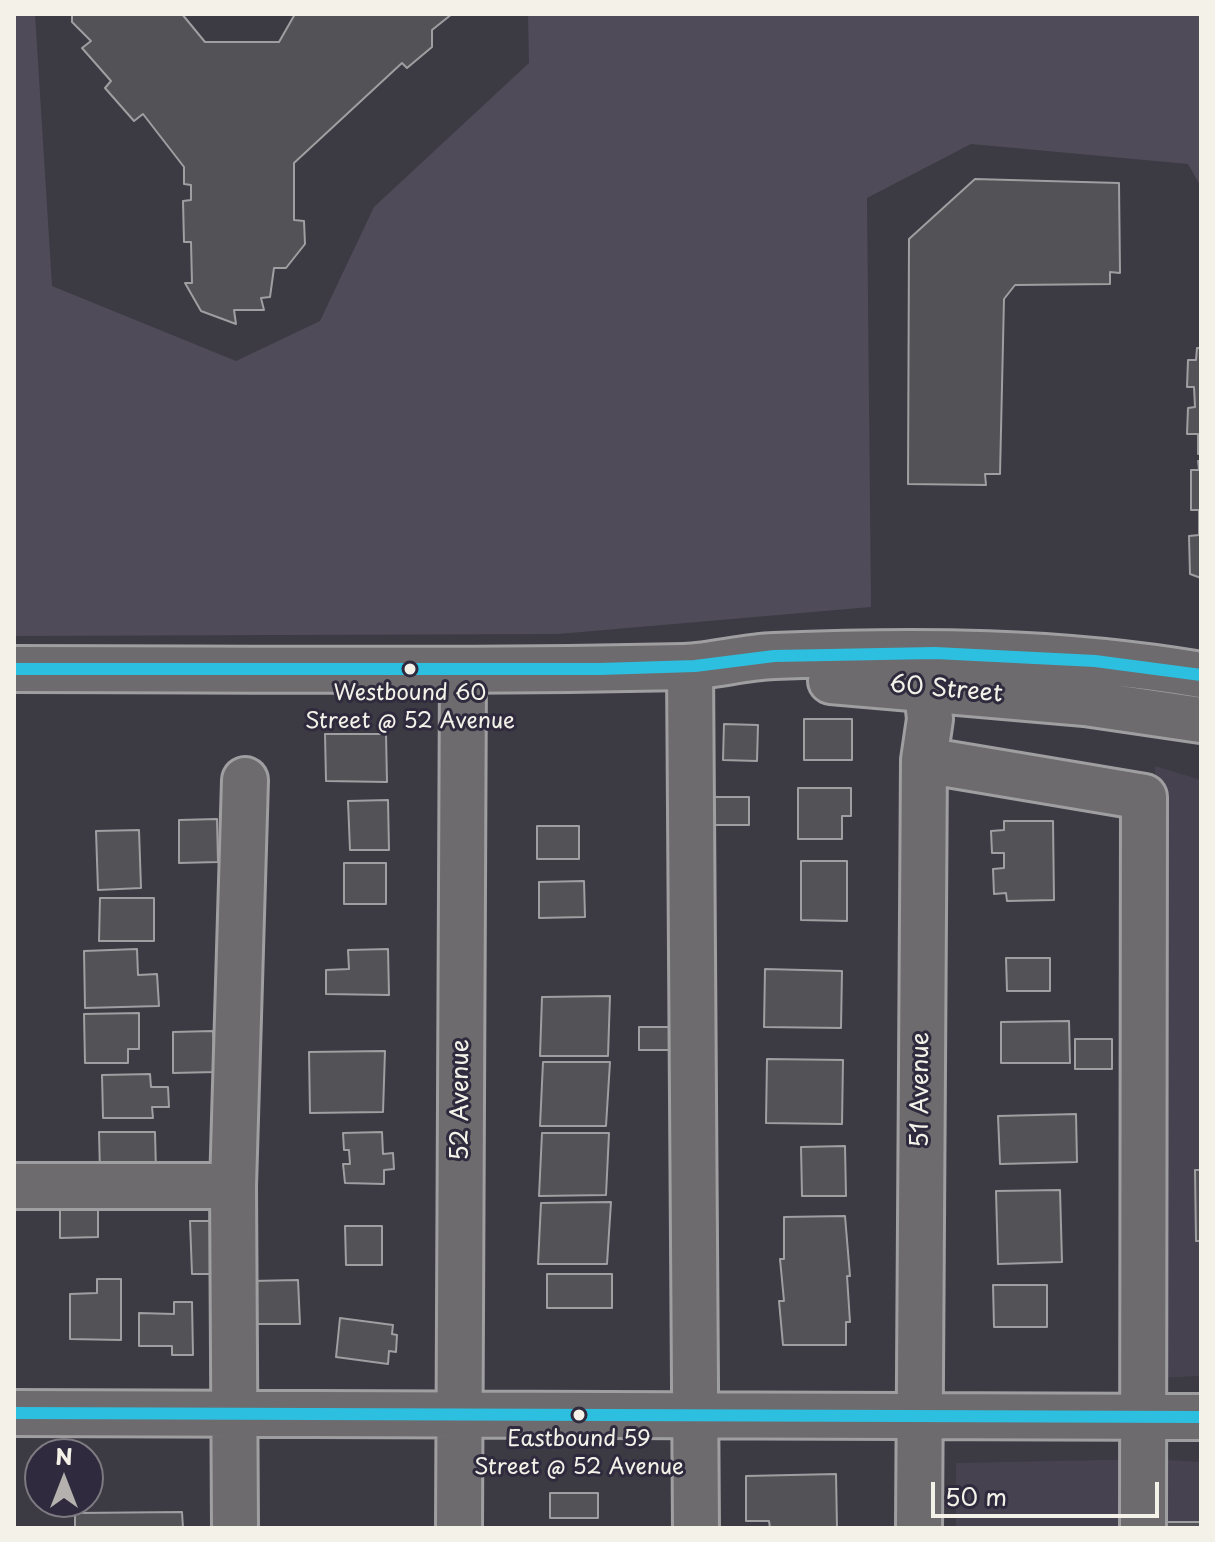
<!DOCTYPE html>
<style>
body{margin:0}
#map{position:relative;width:1215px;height:1542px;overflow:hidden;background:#3c3a43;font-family:"Playpen Sans",sans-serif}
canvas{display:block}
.frame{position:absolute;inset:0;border:16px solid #f4f1e8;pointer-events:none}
.north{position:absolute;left:24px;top:1438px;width:80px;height:80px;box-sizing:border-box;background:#2f2a3d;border:2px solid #7e7a81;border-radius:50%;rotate:0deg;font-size:22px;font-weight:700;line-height:32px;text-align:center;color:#f4f1e8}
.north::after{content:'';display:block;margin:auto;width:28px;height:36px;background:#b4b1ae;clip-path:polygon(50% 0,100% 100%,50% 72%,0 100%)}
.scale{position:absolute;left:931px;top:1482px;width:228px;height:36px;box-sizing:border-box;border:4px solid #f4f1e8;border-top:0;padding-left:10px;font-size:24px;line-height:28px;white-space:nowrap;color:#f4f1e8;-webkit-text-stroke:6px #2f2a3d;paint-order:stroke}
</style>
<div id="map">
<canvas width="1215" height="1542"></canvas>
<div class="frame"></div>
<div class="north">N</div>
<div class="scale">50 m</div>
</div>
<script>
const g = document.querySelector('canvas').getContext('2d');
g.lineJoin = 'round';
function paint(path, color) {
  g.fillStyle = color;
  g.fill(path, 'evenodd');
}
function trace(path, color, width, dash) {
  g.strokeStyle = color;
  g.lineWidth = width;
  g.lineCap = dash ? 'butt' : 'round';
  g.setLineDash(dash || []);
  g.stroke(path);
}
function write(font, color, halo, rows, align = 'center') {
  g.font = font + ' "Playpen Sans",sans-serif';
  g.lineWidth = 6;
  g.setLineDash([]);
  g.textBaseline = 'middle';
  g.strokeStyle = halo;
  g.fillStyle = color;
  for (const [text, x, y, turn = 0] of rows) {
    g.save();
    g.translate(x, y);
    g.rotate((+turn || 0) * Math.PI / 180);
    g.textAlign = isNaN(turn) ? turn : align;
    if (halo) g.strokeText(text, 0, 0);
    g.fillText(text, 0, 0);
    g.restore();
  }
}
paint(new Path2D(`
 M 1155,766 L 1201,780 L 1201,1376 L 1157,1378 Z
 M 1152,1459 L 1201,1462 L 1201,1528 L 956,1528 L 956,1463 Z`), '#464250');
paint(new Path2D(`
 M 14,14 L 35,14 L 52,286 L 236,361 L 320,321 L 374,207 L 529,63 L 528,14 L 1201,14 L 1201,187 L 1188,164 L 971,144 L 867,198 L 871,607 L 558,634 L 14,636 Z`), '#504b59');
const building = new Path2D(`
 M 72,14 L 182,14 L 205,42 L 279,42 L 295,14 L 452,14 L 432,30 L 432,47 L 407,68 L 402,63 L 294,163 L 294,220 L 304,221 L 305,244 L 286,268 L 274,268 L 270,297 L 261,298 L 264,310 L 234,310 L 236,324 L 201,311 L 185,283 L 192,283 L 191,242 L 184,242 L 183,201 L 191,200 L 191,185 L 184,184 L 184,167 L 143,114 L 134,121 L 105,88 L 111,81 L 82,48 L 91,41 L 72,22 Z
 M 975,179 L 1119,183 L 1120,273 L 1110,272 L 1110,284 L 1015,285 L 1004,299 L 1000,474 L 985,474 L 986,485 L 908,484 L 909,239 Z
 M 1197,348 L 1201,348 L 1201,454 L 1198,454 L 1198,434 L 1187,434 L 1188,408 L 1195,407 L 1194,387 L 1187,387 L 1188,360 L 1196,360 Z
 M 1198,461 L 1201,461 L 1201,578 L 1190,574 L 1189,536 L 1199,535 L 1199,510 L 1191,510 L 1191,470 L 1199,470 Z
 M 804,719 L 852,719 L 852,760 L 804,760 Z
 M 724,724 L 758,725 L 757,761 L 723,760 Z
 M 325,734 L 386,734 L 387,782 L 326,781 Z
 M 798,788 L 851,788 L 851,816 L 842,816 L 842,839 L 798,839 Z
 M 713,797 L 749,797 L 749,825 L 713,825 Z
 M 388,800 L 389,850 L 350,850 L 348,801 Z
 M 217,819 L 218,862 L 179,863 L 179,820 Z
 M 1004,821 L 1053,821 L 1054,900 L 1007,901 L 1006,893 L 994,894 L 993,869 L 1004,868 L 1004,853 L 992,853 L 991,831 L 1004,830 Z
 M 537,826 L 579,826 L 579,859 L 537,859 Z
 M 139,830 L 141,888 L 98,890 L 96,831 Z
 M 801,861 L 847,861 L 847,921 L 801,920 Z
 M 344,863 L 386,863 L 386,904 L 344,904 Z
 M 584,881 L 585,917 L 539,918 L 539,882 Z
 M 100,898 L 154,898 L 154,941 L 99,941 Z
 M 137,949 L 138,975 L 157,974 L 159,1006 L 85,1008 L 84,951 Z
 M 388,949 L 389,995 L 326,994 L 326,970 L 349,969 L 348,950 Z
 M 1006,958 L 1050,958 L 1050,991 L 1007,991 Z
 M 765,969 L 842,971 L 841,1028 L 764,1027 Z
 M 610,996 L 608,1056 L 540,1056 L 542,997 Z
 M 139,1013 L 139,1049 L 128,1049 L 128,1063 L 85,1063 L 84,1014 Z
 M 1069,1021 L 1070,1063 L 1001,1063 L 1001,1022 Z
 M 639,1027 L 672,1027 L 672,1050 L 639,1050 Z
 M 213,1031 L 215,1072 L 173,1073 L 173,1032 Z
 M 1075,1039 L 1112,1039 L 1112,1069 L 1075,1069 Z
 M 385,1051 L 383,1112 L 310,1113 L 309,1052 Z
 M 767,1059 L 843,1060 L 842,1124 L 766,1123 Z
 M 543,1062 L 610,1062 L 606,1126 L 540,1126 Z
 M 150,1074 L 151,1087 L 168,1087 L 169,1107 L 152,1107 L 153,1118 L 103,1118 L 102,1075 Z
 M 1076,1114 L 1077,1162 L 1000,1164 L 998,1116 Z
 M 99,1132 L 155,1132 L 156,1172 L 100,1173 Z
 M 382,1132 L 383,1154 L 393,1153 L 394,1169 L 384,1170 L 384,1184 L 345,1183 L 343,1164 L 350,1164 L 349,1150 L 344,1150 L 343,1133 Z
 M 542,1133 L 609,1133 L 606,1195 L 539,1196 Z
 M 845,1146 L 846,1196 L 802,1196 L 801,1147 Z
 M 1195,1170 L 1201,1170 L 1201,1241 L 1196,1241 Z
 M 1060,1190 L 1062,1262 L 998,1264 L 996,1191 Z
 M 60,1202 L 98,1202 L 98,1237 L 60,1238 Z
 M 611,1202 L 607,1264 L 538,1264 L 541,1203 Z
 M 845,1216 L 850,1276 L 847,1276 L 850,1322 L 846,1322 L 846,1345 L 783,1345 L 779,1301 L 784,1301 L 780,1259 L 784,1259 L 784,1217 Z
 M 190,1221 L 217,1221 L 217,1274 L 192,1274 Z
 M 345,1226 L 382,1226 L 382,1265 L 346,1265 Z
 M 547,1274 L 612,1274 L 612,1308 L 547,1308 Z
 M 97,1279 L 121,1279 L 121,1340 L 70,1339 L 70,1294 L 97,1293 Z
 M 298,1280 L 300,1324 L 252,1324 L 251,1281 Z
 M 993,1285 L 1047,1285 L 1047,1327 L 994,1327 Z
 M 174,1302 L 192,1302 L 193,1355 L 172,1355 L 172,1346 L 139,1346 L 139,1313 L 174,1314 Z
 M 340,1318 L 393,1325 L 392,1334 L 397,1335 L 396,1352 L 389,1351 L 388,1364 L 336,1357 Z
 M 836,1474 L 837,1528 L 770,1528 L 769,1521 L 746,1521 L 746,1476 Z
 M 550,1493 L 598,1493 L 598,1518 L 550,1518 Z
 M 182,1512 L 183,1528 L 75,1528 L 75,1513 Z
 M 1158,1522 L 1201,1522 L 1201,1528 L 1158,1528 Z`);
paint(building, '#535257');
trace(building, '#9f9ea0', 2);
const minor = new Path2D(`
 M 690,667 L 696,1528
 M 924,760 L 1144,797 L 1143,1528
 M 14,1186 L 233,1186
 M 14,1413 L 1201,1417
 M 235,1528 L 233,1186 L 245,780
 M 459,1528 L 463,672
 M 919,1528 L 924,760 L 930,719 L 923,654`);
const major = new Path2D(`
 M 14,669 C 237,669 461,672 684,667 C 714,666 744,657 774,656 C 917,650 1060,651 1201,675
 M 831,681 L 1085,703 L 1201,720`);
trace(minor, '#9f9ea0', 50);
trace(major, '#9f9ea0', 50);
trace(minor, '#6e6b6e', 44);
trace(major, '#6e6b6e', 44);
trace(new Path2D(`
 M 14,669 L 600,669 L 695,666 L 774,656 L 935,653 L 1095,661 L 1201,675
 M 14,1413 L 1201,1417`), '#2dbfdf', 12);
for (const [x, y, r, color] of [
 [410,669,7,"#f4f1e8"],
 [579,1415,7,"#f4f1e8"]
]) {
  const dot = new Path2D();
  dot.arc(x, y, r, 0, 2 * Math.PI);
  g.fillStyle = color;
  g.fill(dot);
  trace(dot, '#2f2a3d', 3);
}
write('22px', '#f4f1e8', '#2f2a3d', [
 ["Westbound 60",410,694],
 ["Street @ 52 Avenue",410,722],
 ["Eastbound 59",579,1440],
 ["Street @ 52 Avenue",579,1468]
]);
write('24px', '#f4f1e8', '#2f2a3d', [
 ["60 Street",946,690,5],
 ["51 Avenue",921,1090,-90],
 ["52 Avenue",461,1100,-90]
]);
</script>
